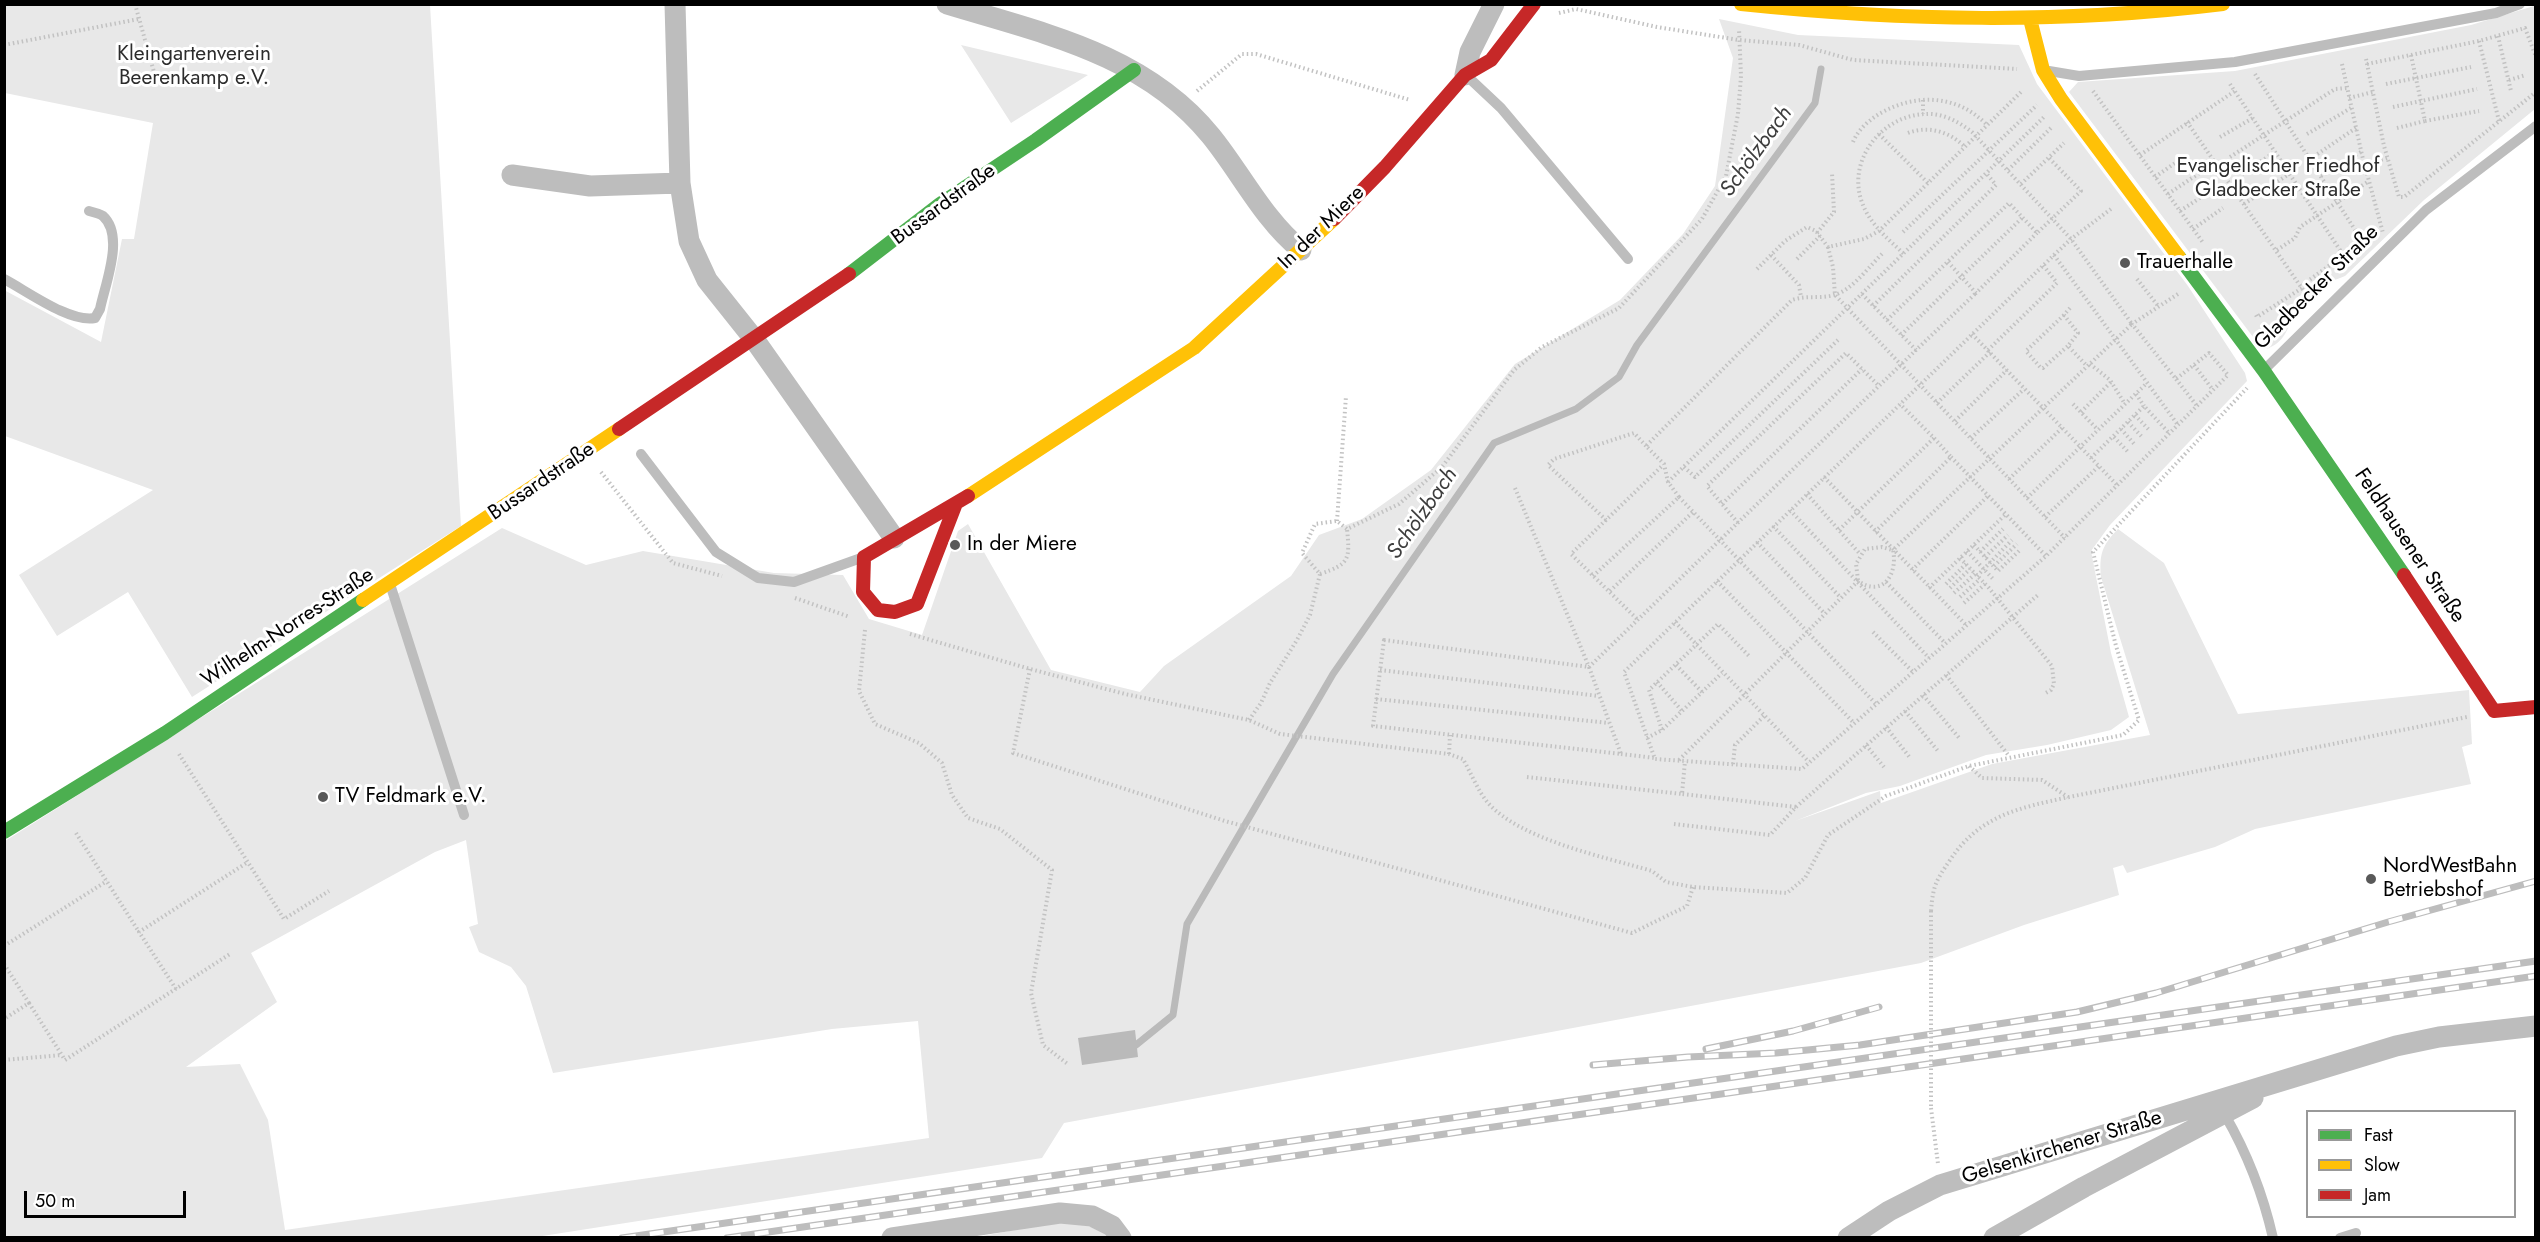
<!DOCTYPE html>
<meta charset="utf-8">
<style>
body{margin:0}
#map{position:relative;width:2540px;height:1242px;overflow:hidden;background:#fff;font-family:Jost,sans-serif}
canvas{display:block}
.frame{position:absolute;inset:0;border:6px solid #000;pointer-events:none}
.legend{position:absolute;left:2306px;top:1110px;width:210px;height:108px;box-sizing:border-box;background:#fff;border:2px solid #999;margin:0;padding:8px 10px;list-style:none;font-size:18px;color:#000}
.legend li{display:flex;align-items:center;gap:12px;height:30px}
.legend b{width:30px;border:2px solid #999}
.scale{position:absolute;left:24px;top:1191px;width:162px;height:27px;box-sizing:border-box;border:3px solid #000;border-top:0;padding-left:8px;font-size:18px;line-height:21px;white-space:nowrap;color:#000;-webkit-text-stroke:4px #fff;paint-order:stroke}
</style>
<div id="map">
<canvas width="2540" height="1242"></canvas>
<div class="frame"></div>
<ul class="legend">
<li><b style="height:8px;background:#4caf50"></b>Fast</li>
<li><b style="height:8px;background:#ffc107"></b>Slow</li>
<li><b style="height:8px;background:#c62828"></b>Jam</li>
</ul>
<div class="scale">50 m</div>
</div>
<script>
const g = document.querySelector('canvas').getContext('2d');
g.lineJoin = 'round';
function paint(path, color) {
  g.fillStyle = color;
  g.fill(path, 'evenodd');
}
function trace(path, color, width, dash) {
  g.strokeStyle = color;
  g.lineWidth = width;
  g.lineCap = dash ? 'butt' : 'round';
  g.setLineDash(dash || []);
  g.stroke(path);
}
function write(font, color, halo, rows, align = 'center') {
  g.font = font + ' Jost,sans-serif';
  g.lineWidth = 6;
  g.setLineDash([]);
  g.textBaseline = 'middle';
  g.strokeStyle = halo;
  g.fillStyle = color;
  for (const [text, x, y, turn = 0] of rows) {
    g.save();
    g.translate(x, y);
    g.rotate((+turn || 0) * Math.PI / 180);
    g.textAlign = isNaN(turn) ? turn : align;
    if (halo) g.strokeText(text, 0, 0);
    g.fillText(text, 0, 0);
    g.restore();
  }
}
paint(new Path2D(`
 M 5,5 L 430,5 L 461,526 L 192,697 L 128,592 L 57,636 L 19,575 L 153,490 L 5,436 L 4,290 L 101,342 L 122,239 L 134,239 L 153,123 L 5,93 Z
 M 2534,6 L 2535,10 L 2535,109 L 2424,200 L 2345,276 C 2329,283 2310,285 2298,298 C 2295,302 2294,307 2293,312 C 2289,329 2284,342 2267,349 L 2259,345 L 2069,92 L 2078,82 L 2235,71 L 2471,25 Z
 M 1719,19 L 1798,35 L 2019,45 L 2037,84 L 2188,286 L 2245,373 L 2247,381 L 2110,525 L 2091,551 L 2111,653 L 2129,717 L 2111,730 L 2047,745 L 1986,755 L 1900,786 L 1866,793 L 1795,821 L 1880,791 L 1881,803 L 1992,764 L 2150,735 L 2101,577 C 2099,555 2102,545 2118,529 L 2164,563 L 2238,714 L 2469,690 L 2472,744 L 2462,747 L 2471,784 L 2255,829 L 2215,847 L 2127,873 L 2123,865 L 2113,868 L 2119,895 L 2024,925 L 1921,963 L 1064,1123 L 1042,1158 L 536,1237 L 5,1238 L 5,841 L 502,528 L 586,565 L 643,551 L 774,573 L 843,575 L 869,619 L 922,635 L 958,531 L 968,524 L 1051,670 L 1140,692 L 1164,666 L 1291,576 L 1319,535 L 1362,519 L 1431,470 L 1515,364 L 1620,300 L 1683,234 L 1715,186 L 1733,58 ZM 466,840 L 478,924 L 469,927 L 479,952 L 511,967 L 526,986 L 553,1073 L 832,1029 L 918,1021 L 929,1138 L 285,1230 L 268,1120 L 240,1064 L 186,1067 L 277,1002 L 251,953 L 435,852 Z
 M 961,45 L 1088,75 L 1011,123 Z
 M 1063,1221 L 1088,1222 L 1113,1238 L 972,1238 Z`), '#e8e8e8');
paint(new Path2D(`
 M 1135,1030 L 1138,1057 L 1082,1065 L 1078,1038 Z`), '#bababa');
trace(new Path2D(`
 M 1136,1045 L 1173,1015 L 1187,924 L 1333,674 L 1494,443 L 1576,409 L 1619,377 L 1637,345 L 1815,103 L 1821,69`), '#bababa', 7);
trace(new Path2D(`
 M 135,4 L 154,72
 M 1559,13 L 1576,9 L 1657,27 L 1739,40 L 1799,45 L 1853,60 L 2017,69
 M 2498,36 L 2511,91
 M 2479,41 L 2499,121
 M 4,45 L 139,19
 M 2411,55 L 2425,121 L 2479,111
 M 2366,59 L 2384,146 L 2399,197 L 2404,197 L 2536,92
 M 2342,64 L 2362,155 L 2383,233
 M 2367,64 L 2479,41 L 2525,28 L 2536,57
 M 2255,74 L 2366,247
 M 2509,80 L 2526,75
 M 2230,84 L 2340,250 L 2341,257 L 2301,286
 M 2386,84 L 2471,67
 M 1197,91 L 1242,54 L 1256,54 L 1410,100
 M 2093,91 L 2204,244
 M 2349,98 L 2373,92
 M 1923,100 L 1923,114
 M 2393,107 L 2477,89
 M 2187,122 L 2312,303
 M 2397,128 L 2425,121
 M 1908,133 C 1929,125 1950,132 1965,147
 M 1879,134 L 1928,183
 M 2307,134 L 2351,108
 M 2220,137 L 2253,118
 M 1853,142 C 1858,130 1868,121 1879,114 C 1915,93 1957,94 1987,125
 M 2140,155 L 2235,91
 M 2230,157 L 2335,89 L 2347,88
 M 2310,159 L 2356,128
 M 2364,165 L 2387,158
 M 2008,170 L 2053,126
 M 2242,174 L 2275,152
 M 2321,176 L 2361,152
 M 2155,177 L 2188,154
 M 2021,184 L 2064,143
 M 2168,194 L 2201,172
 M 2244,204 L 2289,174
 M 2111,209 L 2071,239 L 2054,255 L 1624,672 L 1655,759 L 1802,769 L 2046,556 L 2228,375 L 2209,353 L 2176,379 L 2132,324 L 2178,294
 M 2180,211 L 2212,190
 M 2193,229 L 2223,208
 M 1903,232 L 2037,105
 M 1817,233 L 1834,212 L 1832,173
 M 1828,247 L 1833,267 L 1835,295 L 2065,538
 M 2277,250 L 2295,238 L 2300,227 L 2369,181
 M 1771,255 L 1799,285 L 1801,297
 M 2054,255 L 2178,425
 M 1797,259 L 1820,236
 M 1948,262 L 1976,293 L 2037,233
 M 1757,269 L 1785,241 L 1807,227 L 1816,231 L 1828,247 L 1864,239 L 1879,231 L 2022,91
 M 2137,279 L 2159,307
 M 1862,294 L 1916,350 L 1976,293
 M 1873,306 L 1996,185 L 1986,173
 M 2070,308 L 2064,315 L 2078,333 L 2068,346 L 2087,366
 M 2064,315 L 2026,351 L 2040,367 L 2043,368 L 2068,346
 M 2256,315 L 2257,317 L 2302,288
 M 1887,320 L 2009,203 L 2037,233 L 2081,191 L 2049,158
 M 1972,334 L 2117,485
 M 1901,335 L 2023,217
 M 1988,350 L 2057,283 L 2043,265
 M 2090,364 L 2110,380 L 2125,404
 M 2194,365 L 2213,390
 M 2176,379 L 2197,406
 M 2136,394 L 2144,406
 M 1937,403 L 1990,352
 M 2073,404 L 2098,430
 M 2081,412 L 2111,382
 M 2135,415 L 2150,431
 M 1955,421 L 2007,370
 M 2128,422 L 2143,438
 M 2121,429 L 2135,445
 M 2114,437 L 2128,452
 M 1971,438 L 2024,389
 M 1646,446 L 1634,433 L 1554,459 L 1548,465 L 1606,520 L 1663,465
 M 1951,457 L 2046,556
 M 2091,458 L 2144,406 L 2169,433
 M 1684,467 L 1695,477 L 1838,340
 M 601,472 L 673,563 L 722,576
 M 1824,477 L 1966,625
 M 2009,479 L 2062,428
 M 1668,482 L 2044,117
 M 1515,488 L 1589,667 L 1916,350
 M 1807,494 L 1860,554
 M 1679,497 L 1876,704
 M 2027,498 L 2147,383
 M 1722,504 L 1862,369
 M 1790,510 L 1929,658
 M 2045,517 L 2099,466
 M 1606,520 L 1571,554 L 1638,620
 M 1337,521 L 1346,396
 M 1738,523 L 1707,486 L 1846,353 L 1879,386
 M 1773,526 L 1841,598
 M 1839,530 L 1934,438 L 1900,404
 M 1875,532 L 1951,457 L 1934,438
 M 1757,542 L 1825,614
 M 1974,545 L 1998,571 L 2021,549
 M 1967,551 L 1993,579
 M 1980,552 L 2003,529
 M 1985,557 L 2008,535
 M 1960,558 L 1989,588 L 2052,666 L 2054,684 L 2051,690 L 2044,694
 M 1994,566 L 2017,544
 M 1912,570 L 1988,496
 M 1320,574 C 1350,564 1350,559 1347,529
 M 1593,576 L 1679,497 L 1668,482 L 1664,464 L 1646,446 L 1792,300 C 1806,295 1820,299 1834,295 C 1853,290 1870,265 1884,252
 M 1977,576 L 2012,540
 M 1858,580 L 1856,564 L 1865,549 L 1882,547 L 1892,550
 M 1717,581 L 1854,723
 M 1886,582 L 1945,643
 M 1946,584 L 1966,564
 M 1929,588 L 2006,514
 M 1950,588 L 1970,569
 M 1610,591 L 1693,512
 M 1954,593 L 1975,574
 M 1960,597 L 1980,579
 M 795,598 L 850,617
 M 1964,603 L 1985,584
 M 1675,622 L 1809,762
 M 865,630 L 859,691 L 875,724 L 919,743 L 942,763 L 952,795 L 968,818 L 1000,829 L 1052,870 L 1031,993 L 1043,1045 L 1069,1065
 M 1873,632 L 1913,672
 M 910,634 L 1030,669 L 1125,694 L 1249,720 L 1280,734 L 1449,754 L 1463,759 C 1471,773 1478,791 1488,803 C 1521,840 1605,857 1652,871 L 1666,882 L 1693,887 L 1787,893 L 1805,878 L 1828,835 L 1886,796 L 1969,766 L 2123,735 L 2139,720 L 2116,646 L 2093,552 L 2247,388
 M 1384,640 L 1589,667 L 1621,754 L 1373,726 Z
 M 1676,665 L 1702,692
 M 1030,669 L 1013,753 L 1225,821 L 1632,933 L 1687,906 L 1693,887
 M 1380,670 L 1599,696
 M 1946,675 L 2009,756
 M 1657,682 L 1682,711
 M 1923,695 L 1960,739
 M 1376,699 L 1609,723
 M 1905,711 L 1938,751
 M 1249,720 L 1261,703 L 1270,683 L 1297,640 L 1310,615 L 1320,574 L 1302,553 L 1315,524 L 1337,521 L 1347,529 L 1399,504 L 1442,467 L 1514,370 L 1542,347 L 1619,308 L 1702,219 L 1726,176 L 1738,114 L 1741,76 L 1739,29
 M 1886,727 L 1911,759
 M 1662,730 L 1649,690 L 1718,624 L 1749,656
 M 1647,738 L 1662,730 L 1722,673
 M 1866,745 L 1884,767
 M 179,754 L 284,919 L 329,891
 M 1449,754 L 1450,735
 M 1621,754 L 1655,758
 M 1679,760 L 1858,581 C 1883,598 1898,574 1893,550 L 2132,324 L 2071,239 L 1972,132 C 1959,122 1943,113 1926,114 C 1881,115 1845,162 1863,205 C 1871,225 1888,239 1904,254
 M 1733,764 L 1735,745 L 1764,716
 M 1969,766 L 1982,778 L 2042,780 L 2068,797
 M 1527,777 L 1682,794 L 1685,761
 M 1796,807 L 2039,594
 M 1674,824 L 1770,835 L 1796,807 L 1682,794
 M 76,833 L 139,932
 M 1931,911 C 1933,885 1936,881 1950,860 C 1980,815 2019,808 2069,797 L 2467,717
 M 4,946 L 107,881
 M 4,964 L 29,1003 L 4,1019
 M 176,989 L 139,932 L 248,862
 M 29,1003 L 65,1060 L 230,954
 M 4,1060 L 62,1055
 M 1931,1108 L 1938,1164`), '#c2c2c2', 4, [1.5, 3]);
trace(new Path2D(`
 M 2049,71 L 2079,76 L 2235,62 L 2496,13 L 2520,4
 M 1468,77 L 1501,108 L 1628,259
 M 4,279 C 27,291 70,323 95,318 L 100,309 C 105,284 125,236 103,216 C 100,214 93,212 89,211
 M 2264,370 L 2426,210 L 2536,126
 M 641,454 L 716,552 L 758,578 L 794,582 L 861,558
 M 390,584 L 464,815
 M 2225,1115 C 2247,1153 2263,1194 2273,1238
 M 2340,1238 L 2356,1233`), '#bdbdbd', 10);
trace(new Path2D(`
 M 675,4 L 680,183 L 689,241 L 707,280 L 754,339 L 894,538
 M 947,4 C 1042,33 1145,54 1211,136 C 1241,173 1263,219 1301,250
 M 1465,75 L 1470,52 L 1494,4
 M 512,175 L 590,186 L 680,183
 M 892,1238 L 1060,1213 L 1092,1216 L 1112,1226 L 1121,1238
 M 1848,1238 L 1889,1211 L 1940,1185 L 2396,1046 L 2439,1037 L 2536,1026
 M 1994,1238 L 2084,1187 L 2253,1098`), '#bdbdbd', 21);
trace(new Path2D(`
 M 2179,257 L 2264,371 L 2404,575
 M 849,274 L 940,204 L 1036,140 L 1134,70
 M 4,832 L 165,733 L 363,600`), '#4caf50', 14);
trace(new Path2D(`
 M 1741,4 C 1904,21 2060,24 2223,4
 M 2030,19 L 2043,70 L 2061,99 L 2179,257
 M 968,496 L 1194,348 L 1334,219
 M 363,600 L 619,429`), '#ffc107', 14);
trace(new Path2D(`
 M 1334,219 L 1385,167 L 1465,75 L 1491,60 L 1534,4
 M 619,429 L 849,274
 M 955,506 L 917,604 L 895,612 L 878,610 L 863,592 L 864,557 L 968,496
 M 2404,575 L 2494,711 L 2536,707`), '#c62828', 14);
const rail = new Path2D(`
 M 1706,1049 L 1793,1031 L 1879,1007
 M 1593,1065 L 1688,1057 L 1776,1053 L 1860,1045 L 2077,1012 L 2156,993 L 2388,922 L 2536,881
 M 622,1238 L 2536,961
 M 727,1238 L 2536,976`);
trace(rail, '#bdbdbd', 7);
trace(rail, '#fff', 4.5, [14]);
trace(new Path2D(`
 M 1931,911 L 1931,1108`), '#c2c2c2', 4, [1.5, 3]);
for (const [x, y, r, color] of [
 [2125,263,6,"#595959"],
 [955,545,6,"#595959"],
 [323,797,6,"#595959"],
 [2371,879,6,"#595959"]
]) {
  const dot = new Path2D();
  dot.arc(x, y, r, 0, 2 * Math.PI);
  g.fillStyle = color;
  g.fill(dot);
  trace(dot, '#fff', 2);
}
write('21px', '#2c2c2c', '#fff', [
 ["Kleingartenverein",194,55],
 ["Beerenkamp e.V.",194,79],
 ["Evangelischer Friedhof",2278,167],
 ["Gladbecker Straße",2278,191]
]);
write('21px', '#000', '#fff', [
 ["Bussardstraße",944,205,-36],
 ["In der Miere",1322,228,-44],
 ["Gladbecker Straße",2317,288,-45],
 ["Bussardstraße",542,482,-34],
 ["Feldhausener Straße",2409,546,56],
 ["Wilhelm-Norres-Straße",288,628,-33],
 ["Gelsenkirchener Straße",2062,1148,-17]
]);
write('21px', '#000', '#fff', [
 ["Trauerhalle",2137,263],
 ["In der Miere",967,545],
 ["TV Feldmark e.V.",335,797],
 ["NordWestBahn",2383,867],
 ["Betriebshof",2383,891]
], 'left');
write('italic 22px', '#3d3d3d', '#fff', [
 ["Schölzbach",1757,152,-54],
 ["Schölzbach",1423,514,-55]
]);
</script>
